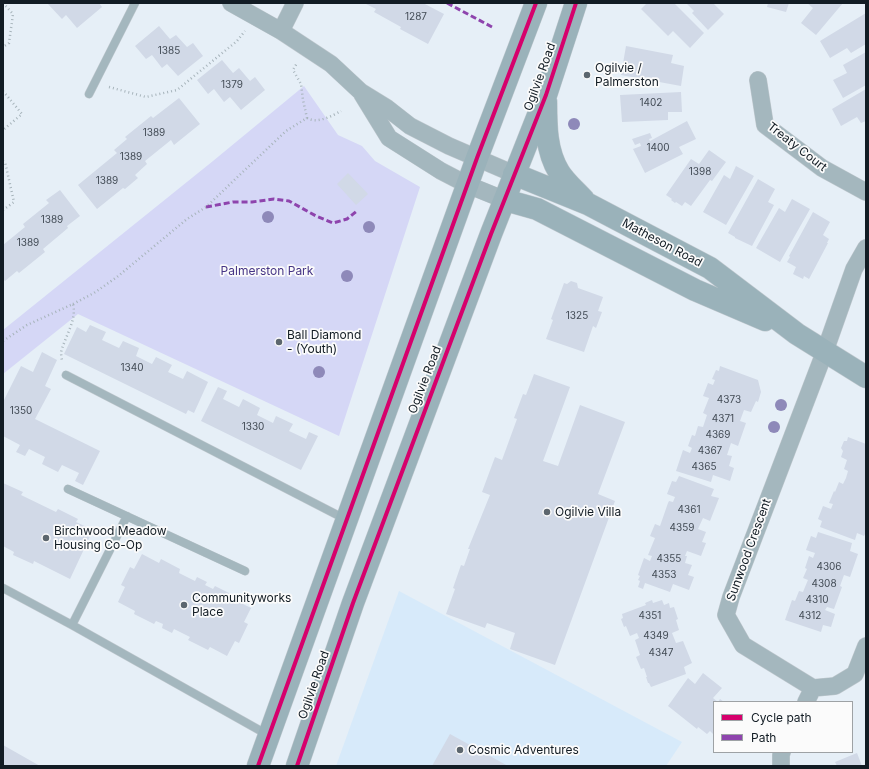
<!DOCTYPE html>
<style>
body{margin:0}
#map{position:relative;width:869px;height:769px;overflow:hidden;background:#e6eff7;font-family:Inter,sans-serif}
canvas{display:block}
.frame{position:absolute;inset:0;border:4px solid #121c24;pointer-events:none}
.legend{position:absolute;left:713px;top:701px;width:140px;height:52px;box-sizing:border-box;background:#fbfbfb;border:1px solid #9ea2a5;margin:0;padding:5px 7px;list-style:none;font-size:12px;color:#121c24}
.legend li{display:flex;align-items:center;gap:8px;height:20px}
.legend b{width:20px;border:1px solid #9ea2a5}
</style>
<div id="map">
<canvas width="869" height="769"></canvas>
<div class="frame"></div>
<ul class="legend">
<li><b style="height:5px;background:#d6006c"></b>Cycle path</li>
<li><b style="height:5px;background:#8e44ad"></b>Path</li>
</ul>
</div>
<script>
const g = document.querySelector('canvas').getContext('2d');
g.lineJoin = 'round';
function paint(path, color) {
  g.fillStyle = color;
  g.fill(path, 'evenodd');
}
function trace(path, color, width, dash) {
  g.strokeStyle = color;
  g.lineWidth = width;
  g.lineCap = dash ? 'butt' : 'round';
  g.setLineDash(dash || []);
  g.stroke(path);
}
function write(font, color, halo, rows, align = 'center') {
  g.font = font + ' Inter,sans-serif';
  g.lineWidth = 3.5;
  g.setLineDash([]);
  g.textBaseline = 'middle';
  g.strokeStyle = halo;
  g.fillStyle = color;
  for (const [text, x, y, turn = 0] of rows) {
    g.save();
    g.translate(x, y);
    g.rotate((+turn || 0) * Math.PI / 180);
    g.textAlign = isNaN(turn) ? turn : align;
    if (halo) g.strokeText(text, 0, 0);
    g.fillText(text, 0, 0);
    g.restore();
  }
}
paint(new Path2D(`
 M 399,591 L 682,742 L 666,766 L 336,766 Z`), '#d7eafa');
paint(new Path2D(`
 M 304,86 L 338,135 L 362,146 L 375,161 L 420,187 L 339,436 L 78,314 L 3,374 L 3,330 L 213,161 Z`), '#d5d7f6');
paint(new Path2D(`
 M 47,3 L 99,3 L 102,7 L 77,28 L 66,15 L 62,19 Z
 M 364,3 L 423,3 L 444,14 L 428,44 L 400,29 L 401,27 L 374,12 L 376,9 Z
 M 647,3 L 674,3 L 704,33 L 690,48 L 673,31 L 668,36 L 641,9 Z
 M 686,3 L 713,3 L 724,14 L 708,30 L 692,13 L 694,11 Z
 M 768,3 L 789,3 L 786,12 L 767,7 Z
 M 807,3 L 843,3 L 816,35 L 801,23 L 813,8 Z
 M 866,13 L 866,44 L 851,53 L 847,48 L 830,58 L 820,41 Z
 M 159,26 L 170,39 L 176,35 L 187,47 L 193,43 L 203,56 L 178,76 L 167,64 L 162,68 L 152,55 L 146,59 L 135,46 Z
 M 626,46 L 673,55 L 671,63 L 684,66 L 681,86 L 621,75 Z
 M 866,52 L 866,85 L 843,98 L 833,80 L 847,73 L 843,65 Z
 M 222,60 L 233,73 L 239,68 L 250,81 L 255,77 L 265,90 L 241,110 L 230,97 L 224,102 L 214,89 L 208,94 L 197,80 Z
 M 866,89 L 866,121 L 861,123 L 857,117 L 841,126 L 832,109 Z
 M 681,92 L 682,112 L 668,112 L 668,120 L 622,122 L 620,95 Z
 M 179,98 L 200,124 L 174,145 L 171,140 L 145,161 L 147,164 L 135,175 L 138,178 L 125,189 L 123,188 L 97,209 L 78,185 L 117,153 L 114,150 L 127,139 L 125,137 L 151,116 L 153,118 Z
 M 687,121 L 696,139 L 679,147 L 683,154 L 645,173 L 633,149 L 641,146 L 640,143 L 635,145 L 632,139 L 650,133 L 652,138 L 649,139 L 650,141 Z
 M 709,150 L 726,162 L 712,181 L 710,180 L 691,206 L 685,202 L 682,206 L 676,202 L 675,203 L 671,200 L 672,199 L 666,195 L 691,159 L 699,164 Z
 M 736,166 L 754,176 L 726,225 L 703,212 L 724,175 L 730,179 Z
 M 348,173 L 368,194 L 356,205 L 337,184 Z
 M 758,179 L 775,189 L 768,202 L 774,205 L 752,246 L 735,238 L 735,237 L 728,233 Z
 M 60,190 L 80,216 L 67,226 L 68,228 L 43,249 L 45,252 L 19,273 L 17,271 L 5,281 L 3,279 L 3,245 L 25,227 L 23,224 L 49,203 L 46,200 Z
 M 792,199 L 810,209 L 780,262 L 756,248 L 779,208 L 785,212 Z
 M 813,212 L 830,222 L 823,235 L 829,239 L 827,243 L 828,243 L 809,279 L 804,276 L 803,279 L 793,274 L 796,267 L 787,262 L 790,257 L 789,256 Z
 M 571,281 L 577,283 L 578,288 L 603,297 L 598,311 L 602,312 L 596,328 L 593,326 L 584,352 L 546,339 L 553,320 L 551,319 L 564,283 L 567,284 Z
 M 90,325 L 106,332 L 102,340 L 119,348 L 123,341 L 139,348 L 136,356 L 152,364 L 156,357 L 172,365 L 168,372 L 183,379 L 187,371 L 208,382 L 194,413 L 188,410 L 186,414 L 64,354 L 77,327 L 86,332 Z
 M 42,352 L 57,360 L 45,386 L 51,389 L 35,419 L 100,451 L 83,485 L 75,481 L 79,473 L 62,465 L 58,472 L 42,464 L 45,457 L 29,449 L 25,456 L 16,452 L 20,445 L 3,436 L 3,402 L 21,366 L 33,372 Z
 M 720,366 L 758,380 L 761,392 L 758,402 L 756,401 L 751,412 L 744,410 L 740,421 L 746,423 L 738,446 L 731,443 L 727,455 L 732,456 L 729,466 L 734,468 L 730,481 L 713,475 L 711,482 L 676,471 L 683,450 L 690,453 L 692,448 L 688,446 L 692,435 L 695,436 L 698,426 L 703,427 L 707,415 L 703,413 L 709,398 L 703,396 L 708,383 L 713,385 L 715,380 L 712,379 L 716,370 L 719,371 Z
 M 534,374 L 570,387 L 543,461 L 558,466 L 580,405 L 625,422 L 598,494 L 615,501 L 555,665 L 510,649 L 515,633 L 487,623 L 485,628 L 446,614 L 455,589 L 453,588 L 461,565 L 464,566 L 470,549 L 468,549 L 490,495 L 482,492 L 495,457 L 502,460 L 517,419 L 514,418 L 523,394 L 526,395 Z
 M 218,387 L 227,391 L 223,399 L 239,407 L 243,399 L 260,408 L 257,415 L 273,423 L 276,416 L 293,424 L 289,431 L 306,439 L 309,432 L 318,436 L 301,470 L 201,421 Z
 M 848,437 L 866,444 L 866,532 L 864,536 L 857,533 L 855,540 L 820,527 L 822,521 L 818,519 L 823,506 L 831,509 L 833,504 L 829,503 L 834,491 L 835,492 L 839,482 L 843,484 L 846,478 L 848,471 L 844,469 L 847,460 L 841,457 L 843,451 L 841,448 L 844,441 L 847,441 Z
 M 679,476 L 714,489 L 711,496 L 719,498 L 710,521 L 703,518 L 698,529 L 706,532 L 702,542 L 706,543 L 701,556 L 687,551 L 685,556 L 687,556 L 685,563 L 692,565 L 688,575 L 694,577 L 689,590 L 673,584 L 670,592 L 645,583 L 643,589 L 638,587 L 640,581 L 638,580 L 640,576 L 638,575 L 644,558 L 650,561 L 652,556 L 648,555 L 655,538 L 650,536 L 655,524 L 660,526 L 668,503 L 669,501 L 673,502 L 675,497 L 667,494 L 672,481 L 676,482 Z
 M 3,483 L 23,492 L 21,495 L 56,512 L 58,509 L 78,519 L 76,522 L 93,530 L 70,579 L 34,561 L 33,564 L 13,555 L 14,552 L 3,546 Z
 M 818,532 L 852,543 L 850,551 L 858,554 L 850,577 L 844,575 L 840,586 L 842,587 L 834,609 L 827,607 L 825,610 L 835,614 L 831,627 L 823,625 L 821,632 L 785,620 L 792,600 L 795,601 L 799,591 L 803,592 L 805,587 L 808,580 L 803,578 L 807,569 L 805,568 L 809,556 L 813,558 L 815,553 L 806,550 L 811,536 L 816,538 Z
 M 142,554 L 159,563 L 161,559 L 180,569 L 179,573 L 195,581 L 197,577 L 207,582 L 205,585 L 213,589 L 215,586 L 235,596 L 233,599 L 251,608 L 244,622 L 248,624 L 239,643 L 235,641 L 227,656 L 210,647 L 208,650 L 188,640 L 190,637 L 174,629 L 172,633 L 162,628 L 163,624 L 156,621 L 154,624 L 134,614 L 135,611 L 118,602 L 125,587 L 121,585 L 130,567 L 134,569 Z
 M 652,600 L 653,603 L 662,600 L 664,605 L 669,603 L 670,608 L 674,607 L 678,619 L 676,620 L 679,630 L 672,633 L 676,643 L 683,641 L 692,663 L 684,667 L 686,674 L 651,687 L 649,683 L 648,683 L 646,677 L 647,677 L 644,668 L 641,669 L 636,657 L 640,655 L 635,640 L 639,638 L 637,633 L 630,636 L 626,626 L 624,627 L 621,619 L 623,618 L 622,614 L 646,605 L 645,603 Z
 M 703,673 L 722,688 L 713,698 L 718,702 L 720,699 L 724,702 L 714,702 L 714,735 L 710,731 L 707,734 L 698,727 L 697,729 L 668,706 L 688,678 L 695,684 Z
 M 450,734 L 508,766 L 432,766 Z
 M 3,745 L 40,766 L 3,766 Z
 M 857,753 L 862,766 L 866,764 L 866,766 L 837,766 L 835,762 Z`), '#d1d9e7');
const lane = new Path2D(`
 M 89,94 L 135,3
 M 66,375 L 347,520
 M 68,489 L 245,571
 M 3,588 L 72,625 L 268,735
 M 72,625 L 127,516`);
const street = new Path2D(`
 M 231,3 L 281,31 L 331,64 L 361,92 L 387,108 L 410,126 L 449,146 L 514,174
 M 281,31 L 295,3
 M 758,80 L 765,125 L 822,168 L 866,192
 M 362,94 L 389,138 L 441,171 L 468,185 L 505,200
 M 866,248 L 854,269 L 825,351 L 731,597 L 726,615 L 743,645 L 813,688 L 835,686 L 855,674 L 866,646
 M 806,702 L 813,688
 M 781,766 L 781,755 L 782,752`);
const secondary = new Path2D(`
 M 546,102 C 546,125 546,151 559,172 C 565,182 576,191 584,200
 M 514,174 L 588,204 L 710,268 L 797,334 L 866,377
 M 505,200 L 537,209 L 695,290 L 765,320
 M 258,766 L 477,158 L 536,3
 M 297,766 L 353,603 L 491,234 L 546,95 L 576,3`);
trace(lane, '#c1c9cf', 9);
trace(street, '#c1c9cf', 18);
trace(secondary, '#c1c9cf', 23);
trace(new Path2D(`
 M 3,3 L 13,14 L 9,43 L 3,47
 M 109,87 L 146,97 L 177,90 L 237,41 L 245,31
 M 3,91 L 22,114 L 3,130
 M 307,118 C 317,124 332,116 341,111
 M 3,161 L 5,162 L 14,202 L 3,210
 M 73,304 L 94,293 L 117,277 L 187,219 L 206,207 L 286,131 L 307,118 L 303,100 L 301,84 L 293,70 L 297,63
 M 3,341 L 27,325 L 73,304 C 77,319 66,335 62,349 C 60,353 62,358 62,362`), '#a7b4bb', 2.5, [1, 3]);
trace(lane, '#a4b7be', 8);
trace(street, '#a4b7be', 17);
trace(secondary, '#9ab2ba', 22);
trace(new Path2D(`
 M 447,3 L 492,27
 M 206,207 L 233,202 L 252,202 L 274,199 L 289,201 L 316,216 L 333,223 L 347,219 L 358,210`), '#8e44ad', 3, [6, 3]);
trace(new Path2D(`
 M 258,766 L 477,158 L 536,3
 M 297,766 L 353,603 L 491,234 L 546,95 L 576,3`), '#d6006c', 4);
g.fillStyle = '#8e89b9';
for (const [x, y] of [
 [574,124],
 [268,217],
 [369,227],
 [347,276],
 [319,372],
 [781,405],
 [774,427]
]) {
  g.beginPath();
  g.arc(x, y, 6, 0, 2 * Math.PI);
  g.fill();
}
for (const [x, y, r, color] of [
 [587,75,4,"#5c666e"],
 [279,342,4,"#5c666e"],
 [547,512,4,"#5c666e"],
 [46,538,4,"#5c666e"],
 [184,605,4,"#5c666e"],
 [460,750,4,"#5c666e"]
]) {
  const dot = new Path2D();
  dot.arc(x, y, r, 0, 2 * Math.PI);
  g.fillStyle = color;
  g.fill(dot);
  trace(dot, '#fbfbfb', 1.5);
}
write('10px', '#424b55', null, [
 ["1287",416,17],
 ["1385",169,51],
 ["1379",232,85],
 ["1402",651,103],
 ["1389",154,133],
 ["1400",658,148],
 ["1389",131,157],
 ["1398",700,172],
 ["1389",107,181],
 ["1389",52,220],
 ["1389",28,243],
 ["1325",577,316],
 ["1340",132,368],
 ["4373",729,400],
 ["1350",21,411],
 ["4371",723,419],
 ["1330",253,427],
 ["4369",718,435],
 ["4367",710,451],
 ["4365",704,467],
 ["4361",689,510],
 ["4359",682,528],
 ["4355",669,559],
 ["4306",829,567],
 ["4353",664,575],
 ["4308",824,584],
 ["4310",817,600],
 ["4351",650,616],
 ["4312",810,616],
 ["4349",656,636],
 ["4347",661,653]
]);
write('12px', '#121c24', '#fbfbfb', [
 ["Ogilvie /",595,68],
 ["Palmerston",595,82],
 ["Ball Diamond",287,335],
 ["- (Youth)",287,349],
 ["Ogilvie Villa",555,512],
 ["Birchwood Meadow",54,531],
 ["Housing Co-Op",54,545],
 ["Communityworks",192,598],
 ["Place",192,612],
 ["Cosmic Adventures",468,750]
], 'left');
write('12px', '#121c24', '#fbfbfb', [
 ["Ogilvie Road",540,77,-70],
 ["Treaty Court",797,147,38],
 ["Matheson Road",662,243,28],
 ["Ogilvie Road",425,380,-69],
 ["Sunwood Crescent",749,550,-70],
 ["Ogilvie Road",314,685,-71]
]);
write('12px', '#463586', '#fbfbfb', [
 ["Palmerston Park",267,271]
]);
</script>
